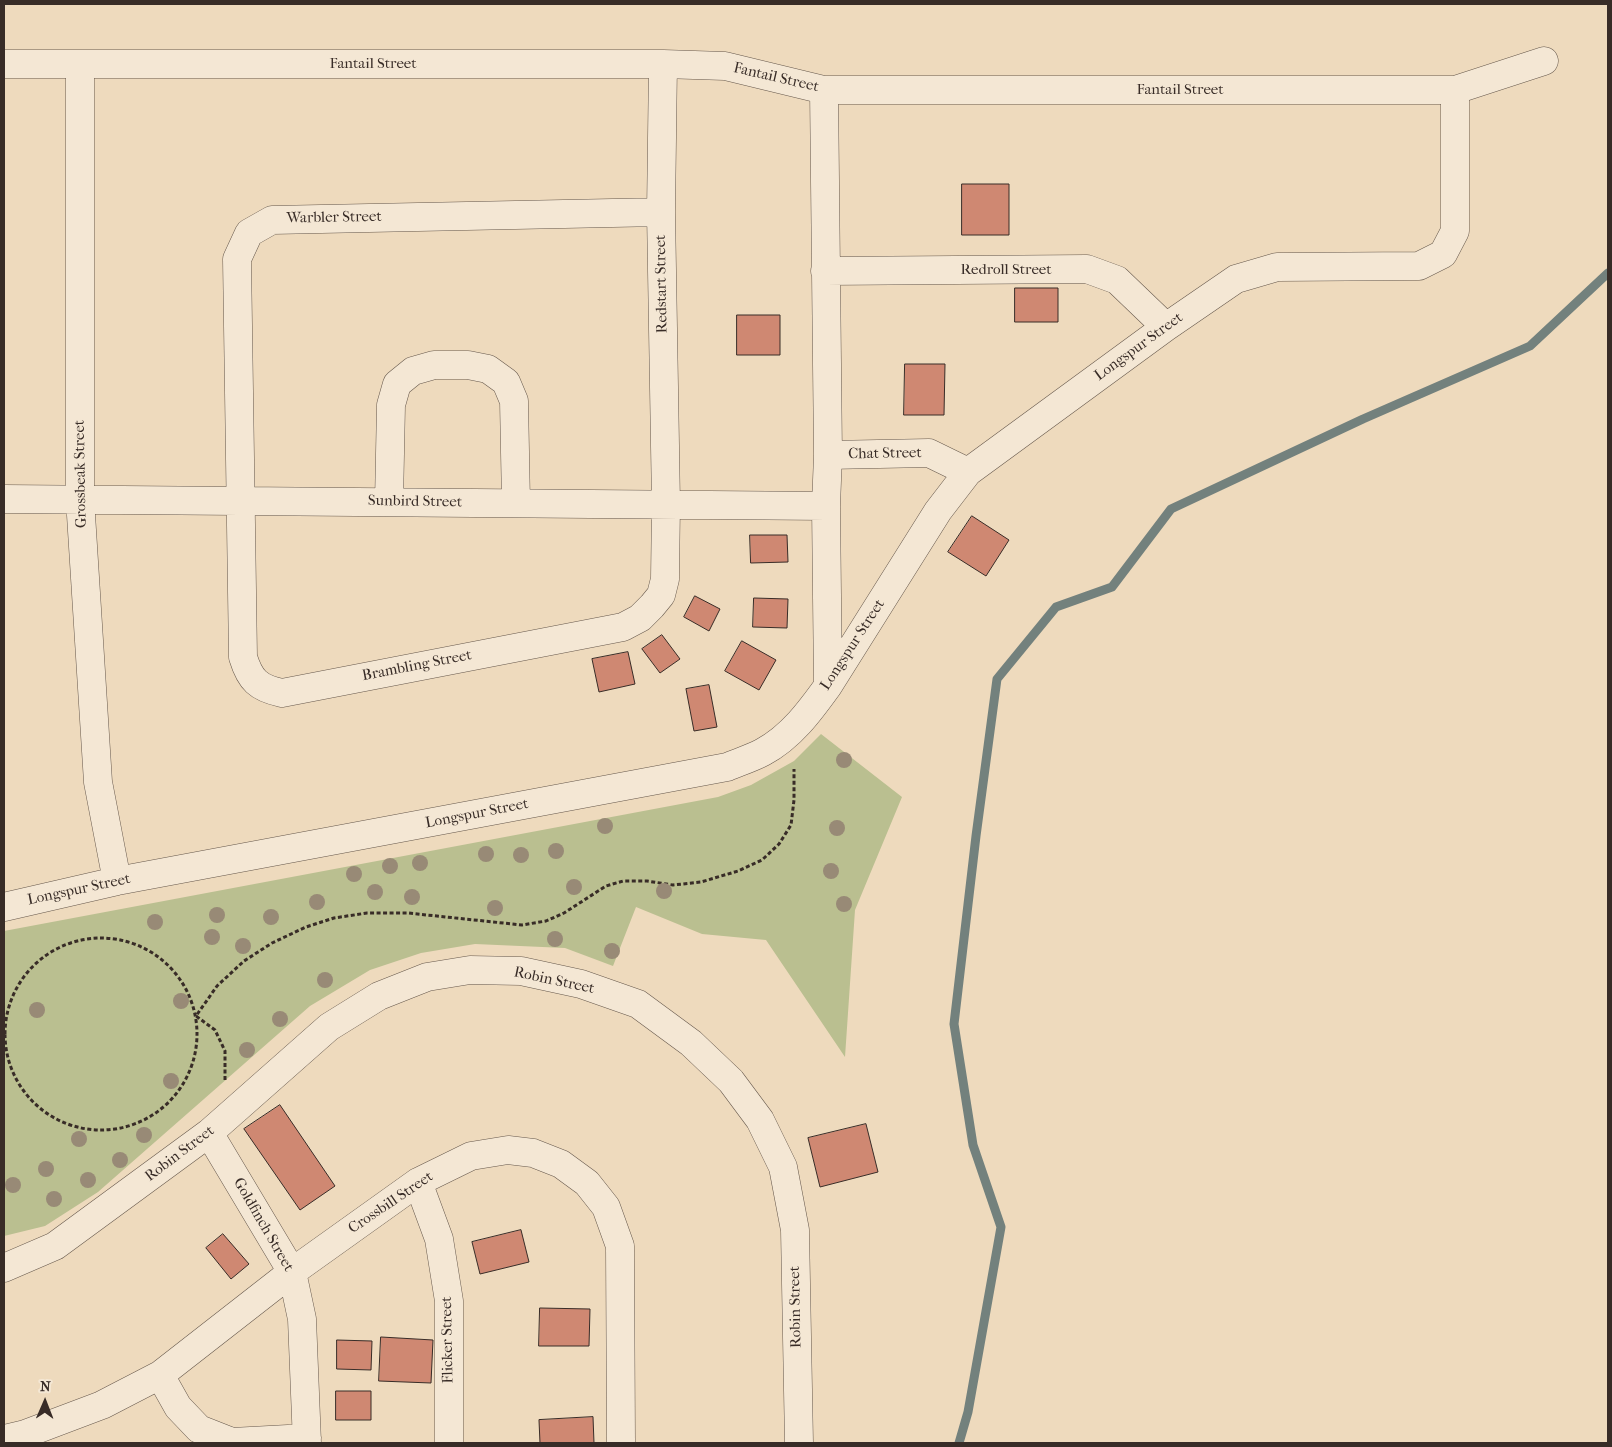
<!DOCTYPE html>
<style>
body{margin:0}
#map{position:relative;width:1612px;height:1447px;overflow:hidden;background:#eedabd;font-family:"IM FELL French Canon",serif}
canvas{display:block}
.frame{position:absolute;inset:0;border:5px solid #382c27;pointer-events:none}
.north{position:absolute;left:20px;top:1377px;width:50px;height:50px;-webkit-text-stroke:4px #f4e7d4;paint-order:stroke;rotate:1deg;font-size:14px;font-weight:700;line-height:20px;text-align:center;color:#382c27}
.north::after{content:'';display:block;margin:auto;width:18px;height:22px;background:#382c27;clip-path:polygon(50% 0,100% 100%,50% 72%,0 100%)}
</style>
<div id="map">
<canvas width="1612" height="1447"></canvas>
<div class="frame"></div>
<div class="north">N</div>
</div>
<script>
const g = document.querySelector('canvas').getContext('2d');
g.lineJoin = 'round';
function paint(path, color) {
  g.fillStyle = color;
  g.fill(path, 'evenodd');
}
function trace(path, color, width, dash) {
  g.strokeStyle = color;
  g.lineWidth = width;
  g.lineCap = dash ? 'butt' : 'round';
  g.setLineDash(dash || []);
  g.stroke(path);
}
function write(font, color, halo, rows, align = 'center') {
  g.font = font + ' "IM FELL French Canon",serif';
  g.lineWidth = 4;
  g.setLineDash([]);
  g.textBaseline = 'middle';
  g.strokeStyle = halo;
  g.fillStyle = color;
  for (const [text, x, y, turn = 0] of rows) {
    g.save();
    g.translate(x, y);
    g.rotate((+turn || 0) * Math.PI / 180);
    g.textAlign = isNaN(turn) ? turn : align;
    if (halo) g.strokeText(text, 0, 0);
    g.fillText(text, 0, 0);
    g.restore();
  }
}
paint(new Path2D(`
 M 821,734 L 902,797 L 855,910 L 845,1057 L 766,940 L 702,934 L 636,907 L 613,966 L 565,948 L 475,944 L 421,953 L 370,970 L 310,1006 L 98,1192 L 45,1226 L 4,1236 L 4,931 L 718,797 L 751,785 L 794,761 Z`), '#babf90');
trace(new Path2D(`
 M 959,1443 L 968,1412 L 1001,1227 L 973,1145 L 954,1024 L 976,836 L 997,679 L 1056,607 L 1112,587 L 1171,509 L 1363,419 L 1530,346 L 1608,273`), '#73817d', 9);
const building = new Path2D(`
 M 962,184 L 1009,184 L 1009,235 L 962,235 Z
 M 1015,288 L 1058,288 L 1058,322 L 1015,322 Z
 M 737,315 L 780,315 L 780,355 L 737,355 Z
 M 905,364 L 945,364 L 944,415 L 904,415 Z
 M 972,516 L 1009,540 L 986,576 L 948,552 Z
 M 750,535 L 787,535 L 788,562 L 751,563 Z
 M 695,596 L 720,609 L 709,631 L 684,617 Z
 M 754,598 L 788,599 L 787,628 L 753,627 Z
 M 662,635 L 680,659 L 660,673 L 642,649 Z
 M 742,641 L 776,660 L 759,690 L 725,671 Z
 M 628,652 L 635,684 L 599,692 L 592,659 Z
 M 709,685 L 717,727 L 694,731 L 686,689 Z
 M 280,1105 L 335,1186 L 300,1210 L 244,1129 Z
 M 866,1124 L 878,1172 L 820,1187 L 808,1138 Z
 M 521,1230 L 529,1262 L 480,1274 L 472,1242 Z
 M 223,1234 L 249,1264 L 231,1279 L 206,1248 Z
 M 540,1308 L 590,1309 L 589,1346 L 539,1346 Z
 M 381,1337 L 433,1340 L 431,1383 L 379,1381 Z
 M 337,1340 L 372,1341 L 371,1370 L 337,1369 Z
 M 336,1391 L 371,1391 L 371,1420 L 336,1420 Z
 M 593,1417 L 594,1443 L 540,1443 L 539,1420 Z`);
paint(building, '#cf8872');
trace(building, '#382c27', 1);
const street = new Path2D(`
 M 4,64 L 663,64 L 725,66 L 824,90 L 1455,90 L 1544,61
 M 80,64 L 80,499 L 98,782 L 117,881
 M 824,90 L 828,455 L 826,506 L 828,686
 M 661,212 L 272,220 L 249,233 L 237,259 L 243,657 C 250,680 258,688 282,693 L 623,627 L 640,618 L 652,606 L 661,595 L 665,579 L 666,504 L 661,212 L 663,64
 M 825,271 L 1087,269 L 1117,280 L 1166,327
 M 828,455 L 929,453 L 968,472
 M 4,499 L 826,506
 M 389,502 L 391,405 L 397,384 L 413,371 L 434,365 L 468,365 L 488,369 L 506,382 L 514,401 L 516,503
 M 4,907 L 117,881 L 727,767 C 739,762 752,758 763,752 C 791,737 810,711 828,686 L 938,511 L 968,472 L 1166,327 L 1236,279 L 1277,267 L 1419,266 L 1443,254 L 1455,231 L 1455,90
 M 209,1133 L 292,1272 L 302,1319 L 307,1443
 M 418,1182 L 439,1239 L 449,1301 L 449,1443
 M 4,1268 L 55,1246 L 209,1133 L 329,1027 L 379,996 L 427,977 L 470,970 L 521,971 L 581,984 L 638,1004 L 691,1043 L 731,1081 L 760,1120 L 783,1167 L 795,1230 L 799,1443
 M 160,1375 L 178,1407 L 199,1429 L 232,1442 L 307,1438
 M 4,1439 L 25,1434 L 102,1405 L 160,1375 L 292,1272 L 418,1182 L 471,1156 L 508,1150 L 533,1153 L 561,1164 L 587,1183 L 606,1207 L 620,1246 L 621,1443`);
trace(street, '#66584c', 29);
trace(new Path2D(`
 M5 1034a96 96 0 1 1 192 0a96 96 0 1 1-192 0Z
 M 225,1080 L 225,1051 L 215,1030 L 196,1016 L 217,986 L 244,961 L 272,943 L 306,927 L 334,918 L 367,913 L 408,913 L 522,925 L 546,921 L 564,913 L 606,886 L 623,881 L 647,881 L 673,885 L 701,882 L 738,871 L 762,860 L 779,844 L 791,825 L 794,800 L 794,769`), '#382c27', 3, [4, 2.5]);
trace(street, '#f4e7d4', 28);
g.fillStyle = '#988a76';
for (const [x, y] of [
 [844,760],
 [605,826],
 [837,828],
 [556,851],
 [486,854],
 [521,855],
 [420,863],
 [390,866],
 [831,871],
 [354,874],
 [574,887],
 [664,891],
 [375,892],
 [412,897],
 [317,902],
 [844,904],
 [495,908],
 [217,915],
 [271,917],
 [155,922],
 [212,937],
 [555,939],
 [243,946],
 [612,951],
 [325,980],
 [181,1001],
 [37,1010],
 [280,1019],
 [247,1050],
 [171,1081],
 [144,1135],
 [79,1139],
 [120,1160],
 [46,1169],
 [88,1180],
 [13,1185],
 [54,1199]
]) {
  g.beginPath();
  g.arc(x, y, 8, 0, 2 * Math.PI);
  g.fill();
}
write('15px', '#382c27', '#f4e7d4', [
 ["Fantail Street",373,64],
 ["Fantail Street",776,78,13],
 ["Fantail Street",1180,90],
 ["Warbler Street",334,218,-1],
 ["Redroll Street",1006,270],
 ["Redstart Street",662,284,-91],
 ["Longspur Street",1139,347,-36],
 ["Chat Street",885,454,-1],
 ["Grossbeak Street",81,474,-91],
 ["Sunbird Street",415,502,1],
 ["Longspur Street",853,645,-57],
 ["Brambling Street",417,666,-11],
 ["Longspur Street",477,814,-11],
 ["Longspur Street",79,890,-12],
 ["Robin Street",554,981,12],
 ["Robin Street",180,1154,-37],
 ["Crossbill Street",391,1203,-34],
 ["Goldfinch Street",263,1225,60],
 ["Robin Street",796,1307,-91],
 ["Flicker Street",448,1340,-91]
]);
</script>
